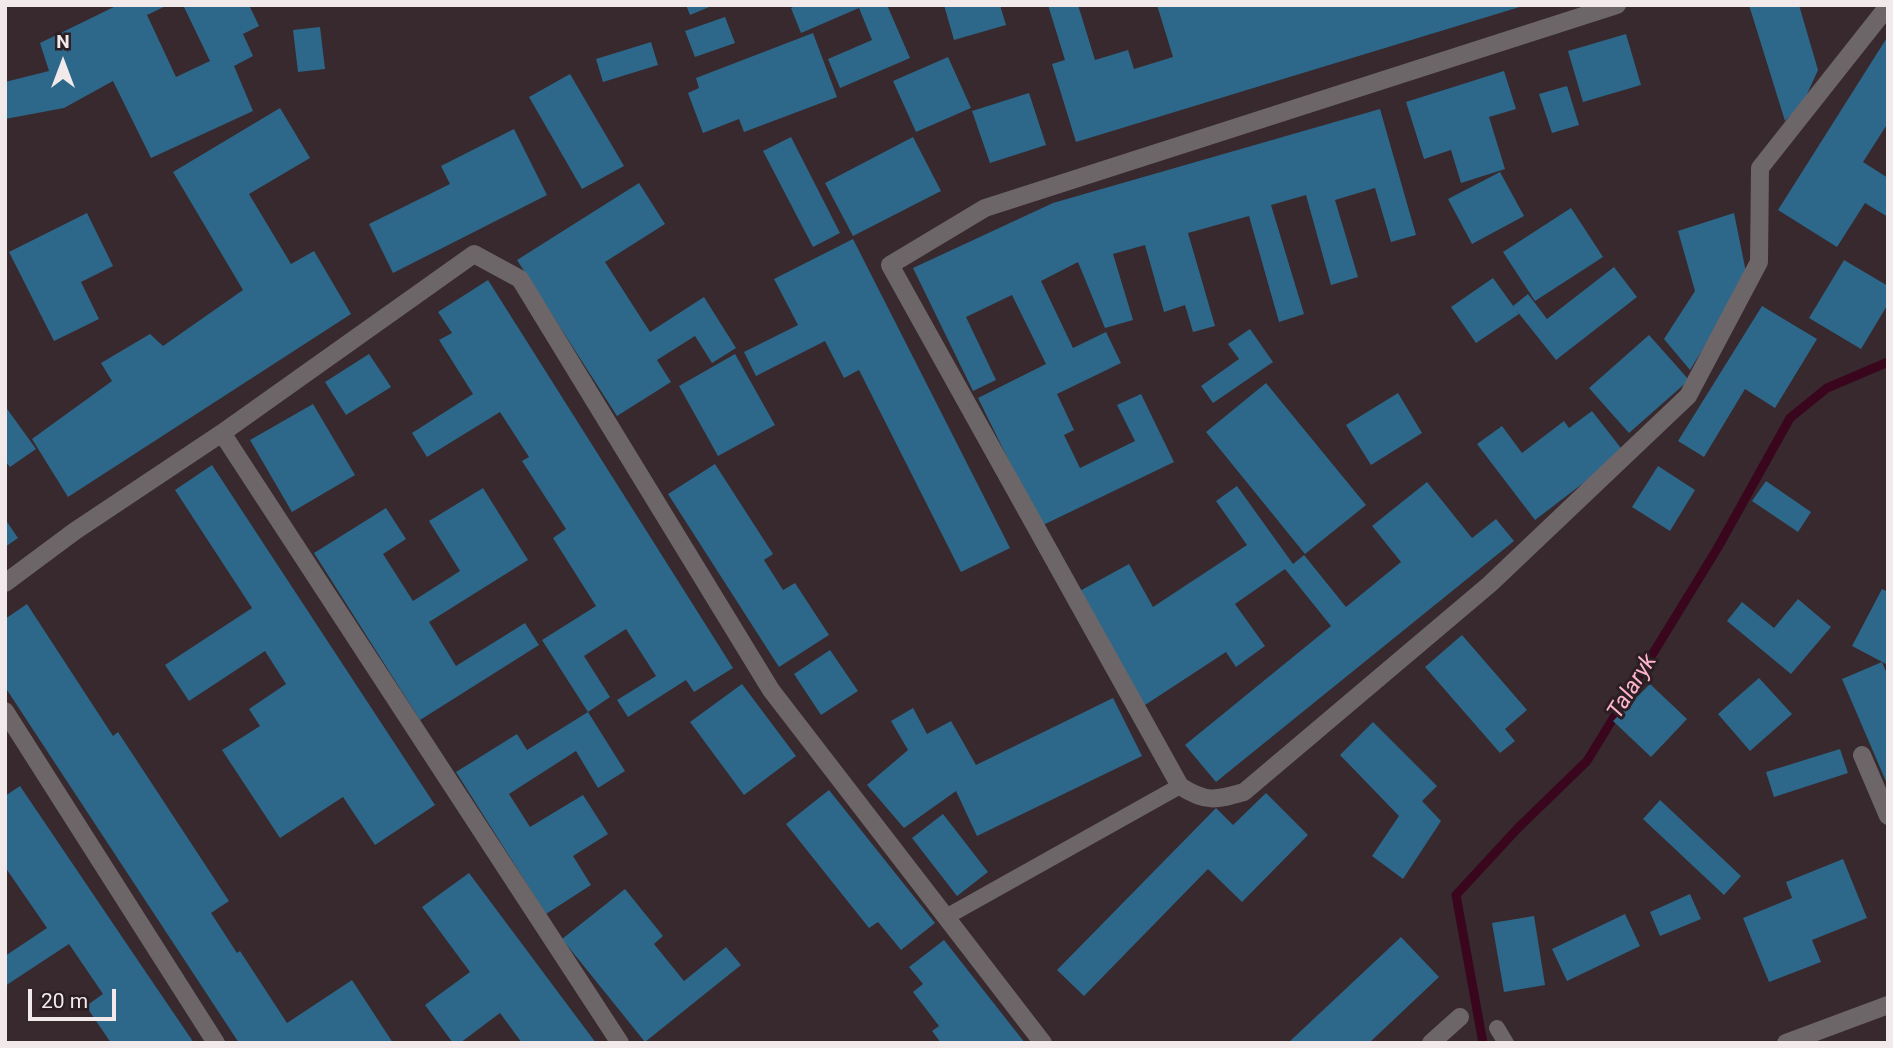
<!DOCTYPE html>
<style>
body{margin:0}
#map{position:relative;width:1893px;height:1048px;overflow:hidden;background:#37292d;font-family:Roboto,sans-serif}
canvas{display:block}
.frame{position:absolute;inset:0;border:7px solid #f2e9eb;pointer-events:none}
.north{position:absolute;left:28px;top:28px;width:70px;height:70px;-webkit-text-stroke:5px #2c1f23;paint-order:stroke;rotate:0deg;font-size:19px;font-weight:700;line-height:28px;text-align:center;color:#f2e9eb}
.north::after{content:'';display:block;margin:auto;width:24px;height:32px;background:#f2e9eb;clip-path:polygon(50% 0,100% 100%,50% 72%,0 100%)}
.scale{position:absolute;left:28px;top:989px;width:88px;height:32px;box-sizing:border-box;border:4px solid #f2e9eb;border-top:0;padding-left:9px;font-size:21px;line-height:24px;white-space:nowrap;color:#f2e9eb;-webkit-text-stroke:5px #2c1f23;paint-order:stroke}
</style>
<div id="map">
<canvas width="1893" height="1048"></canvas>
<div class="frame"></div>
<div class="north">N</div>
<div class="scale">20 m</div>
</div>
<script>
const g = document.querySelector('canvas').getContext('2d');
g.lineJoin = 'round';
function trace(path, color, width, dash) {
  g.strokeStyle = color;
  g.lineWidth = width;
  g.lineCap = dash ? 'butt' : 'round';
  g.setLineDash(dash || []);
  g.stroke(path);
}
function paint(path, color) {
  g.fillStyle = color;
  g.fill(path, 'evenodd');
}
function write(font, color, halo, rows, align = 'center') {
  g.font = font + ' Roboto,sans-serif';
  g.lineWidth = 6;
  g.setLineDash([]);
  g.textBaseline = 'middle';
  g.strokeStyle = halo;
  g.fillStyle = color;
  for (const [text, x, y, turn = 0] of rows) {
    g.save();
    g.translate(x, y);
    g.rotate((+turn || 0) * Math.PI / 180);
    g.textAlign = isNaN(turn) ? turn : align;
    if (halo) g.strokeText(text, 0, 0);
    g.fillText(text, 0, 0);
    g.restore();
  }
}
trace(new Path2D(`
 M 1483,1043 L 1456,895 L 1518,828 L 1587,761 L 1717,549 L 1790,418 L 1827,388 L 1888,362`), '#39061d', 9);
paint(new Path2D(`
 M 118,5 L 168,5 L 147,15 L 176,77 L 210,61 L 183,5 L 249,5 L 259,26 L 243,34 L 253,56 L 234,66 L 253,111 L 151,158 L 113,81 L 64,108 L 5,119 L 5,82 L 49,71 L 40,43 Z
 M 686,5 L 714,5 L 690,15 Z
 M 797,5 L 887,5 L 910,58 L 840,88 L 828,59 L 872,40 L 859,8 L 801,33 L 791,8 Z
 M 944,5 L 1000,5 L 1006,25 L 954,40 Z
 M 1048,5 L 1078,5 L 1095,60 L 1128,50 L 1134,69 L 1173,57 L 1157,5 L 1523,6 L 1076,142 L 1052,64 L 1065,60 Z
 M 1749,5 L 1799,5 L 1818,70 L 1803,103 L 1785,121 Z
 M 725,17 L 735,43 L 695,57 L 685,31 Z
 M 320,27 L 325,69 L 298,72 L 293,30 Z
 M 813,33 L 837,97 L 744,132 L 739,119 L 703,133 L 688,93 L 699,88 L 696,78 Z
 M 1626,34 L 1641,85 L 1583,102 L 1568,51 Z
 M 1888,36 L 1888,123 L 1863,162 L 1888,178 L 1888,217 L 1865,203 L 1837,247 L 1778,210 Z
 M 651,42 L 658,65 L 603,82 L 596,59 Z
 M 948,57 L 971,108 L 916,132 L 893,81 Z
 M 1504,71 L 1516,109 L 1489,117 L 1505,169 L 1461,183 L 1451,150 L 1424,159 L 1406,102 Z
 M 570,74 L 624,166 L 582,189 L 529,97 Z
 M 1567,86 L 1579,125 L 1552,133 L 1539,94 Z
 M 1029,93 L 1046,145 L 990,163 L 972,111 Z
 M 280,108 L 310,158 L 249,194 L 291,264 L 314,251 L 351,314 L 68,497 L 32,439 L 112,381 L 101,363 L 150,334 L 163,346 L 243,290 L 173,172 Z
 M 1380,109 L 1416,235 L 1391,242 L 1375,188 L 1335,200 L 1358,277 L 1331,285 L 1306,195 L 1271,205 L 1304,314 L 1279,322 L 1249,216 L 1188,233 L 1215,326 L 1193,332 L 1185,305 L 1164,312 L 1145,245 L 1113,254 L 1133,320 L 1105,328 L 1078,262 L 1041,281 L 1073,348 L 1106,332 L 1121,363 L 1057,394 L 1074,430 L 1064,435 L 1080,468 L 1135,441 L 1117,405 L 1141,394 L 1174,462 L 1041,526 L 978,398 L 1046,364 L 1012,295 L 966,317 L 996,380 L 973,391 L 913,268 L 1053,203 Z
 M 514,129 L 547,195 L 393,273 L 369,224 L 450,184 L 441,166 Z
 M 791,137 L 840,233 L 813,247 L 763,151 Z
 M 913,137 L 941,191 L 853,236 L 825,183 Z
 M 1500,172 L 1524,216 L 1472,244 L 1448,199 Z
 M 639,183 L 665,224 L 605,262 L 650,332 L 704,297 L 736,348 L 712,363 L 695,336 L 657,360 L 671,382 L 617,416 L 517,260 Z
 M 1571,208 L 1603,257 L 1535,301 L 1503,252 Z
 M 87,213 L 113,266 L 81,282 L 99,319 L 54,341 L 9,252 Z
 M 1734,213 L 1747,277 L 1690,370 L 1664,339 L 1695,291 L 1678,231 Z
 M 853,239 L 1010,548 L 961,572 L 859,370 L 844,378 L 825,341 L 756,376 L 744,352 L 798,325 L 774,279 Z
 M 1844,260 L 1888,286 L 1888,304 L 1861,349 L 1809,318 Z
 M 1614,267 L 1637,297 L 1556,360 L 1513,306 L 1528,294 L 1547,319 Z
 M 1493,278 L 1519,314 L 1476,343 L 1451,307 Z
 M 488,280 L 733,668 L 694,692 L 686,680 L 628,717 L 617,700 L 656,676 L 626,629 L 584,656 L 610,697 L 588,712 L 542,640 L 596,606 L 553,538 L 566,529 L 522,461 L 529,457 L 500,412 L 427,457 L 412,433 L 473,394 L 439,340 L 452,333 L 438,312 Z
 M 1762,306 L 1817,339 L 1775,408 L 1745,389 L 1704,457 L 1678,441 Z
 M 1250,329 L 1273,362 L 1213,403 L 1201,386 L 1239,359 L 1228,344 Z
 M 1649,335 L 1689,380 L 1629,433 L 1589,388 Z
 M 369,354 L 391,387 L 346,415 L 325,382 Z
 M 735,354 L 775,425 L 718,456 L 679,386 Z
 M 1266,383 L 1366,505 L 1305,554 L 1206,432 Z
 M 1398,393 L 1422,433 L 1371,465 L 1346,425 Z
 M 313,404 L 355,475 L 292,512 L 250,440 Z
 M 5,406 L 36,449 L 10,467 L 5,461 Z
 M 1592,411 L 1624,452 L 1535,520 L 1477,444 L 1502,426 L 1522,453 L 1564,421 L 1569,428 Z
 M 715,464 L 773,554 L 764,560 L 783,590 L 795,583 L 829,635 L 779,667 L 668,494 Z
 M 212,465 L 435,805 L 375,845 L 343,797 L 280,838 L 222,750 L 260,726 L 249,709 L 286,684 L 265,651 L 189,701 L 165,665 L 252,608 L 175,490 Z
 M 1658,466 L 1695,490 L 1670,531 L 1632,507 Z
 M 1766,481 L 1811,512 L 1798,532 L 1752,501 Z
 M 1427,482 L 1472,538 L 1496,519 L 1514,541 L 1216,782 L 1185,745 L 1331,626 L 1285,569 L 1235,604 L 1265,646 L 1236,667 L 1226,652 L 1142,707 L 1076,593 L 1129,564 L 1153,607 L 1247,545 L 1216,501 L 1237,486 L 1293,564 L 1304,555 L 1346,607 L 1401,562 L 1372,526 Z
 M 483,488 L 528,560 L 429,622 L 456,666 L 525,623 L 539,645 L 420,720 L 314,553 L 386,508 L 406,539 L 383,554 L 413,601 L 460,571 L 429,521 Z
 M 5,519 L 18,538 L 5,547 Z
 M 1882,589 L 1888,592 L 1888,665 L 1852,646 Z
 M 1798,599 L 1831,627 L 1791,674 L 1727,621 L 1742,602 L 1774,628 Z
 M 27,604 L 113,736 L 118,732 L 229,901 L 211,913 L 237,953 L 240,951 L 287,1023 L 352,980 L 393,1043 L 239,1043 L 5,687 L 5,619 Z
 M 1462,635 L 1527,710 L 1505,729 L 1515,741 L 1500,753 L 1425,667 Z
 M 830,650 L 858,691 L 821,715 L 794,674 Z
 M 1882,662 L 1888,676 L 1888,786 L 1842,679 Z
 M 1759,678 L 1792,714 L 1750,751 L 1718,714 Z
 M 742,684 L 796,756 L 744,795 L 690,722 Z
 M 1650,684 L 1687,719 L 1651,757 L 1613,721 Z
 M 1113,698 L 1142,756 L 977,836 L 956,791 L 904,828 L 867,785 L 908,750 L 891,721 L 913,708 L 927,734 L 951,721 L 976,765 Z
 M 588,712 L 625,771 L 598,788 L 576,751 L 509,794 L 530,827 L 583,795 L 608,834 L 573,856 L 591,885 L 546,914 L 456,772 L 517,734 L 527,750 Z
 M 1373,722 L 1437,786 L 1422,801 L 1441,821 L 1403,879 L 1372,856 L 1399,816 L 1340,755 Z
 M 1840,749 L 1848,773 L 1774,797 L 1766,772 Z
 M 20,786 L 143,968 L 194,1043 L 111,1043 L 86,1006 L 103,994 L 69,944 L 5,986 L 5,956 L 47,928 L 5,867 L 5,796 Z
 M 829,790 L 935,923 L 901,950 L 878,922 L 869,928 L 786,824 Z
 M 1266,793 L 1308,835 L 1242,902 L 1208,869 L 1084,996 L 1057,970 L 1216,808 L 1233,825 Z
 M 1660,800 L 1741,876 L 1724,895 L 1643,819 Z
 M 943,814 L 988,872 L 957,896 L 912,838 Z
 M 1843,859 L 1867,918 L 1812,940 L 1821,962 L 1769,982 L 1743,918 L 1792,898 L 1786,882 Z
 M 469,873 L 584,1027 L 596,1043 L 522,1043 L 500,1013 L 460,1043 L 453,1043 L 425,1005 L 470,972 L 422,907 Z
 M 625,889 L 663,936 L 654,944 L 684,981 L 726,947 L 741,965 L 645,1042 L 562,939 Z
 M 1690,894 L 1701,919 L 1660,936 L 1650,912 Z
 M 1625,914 L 1640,946 L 1567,981 L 1552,949 Z
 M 1534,916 L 1545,985 L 1504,992 L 1492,923 Z
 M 1401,937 L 1439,977 L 1369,1043 L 1288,1043 Z
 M 944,940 L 1025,1043 L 941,1043 L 932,1031 L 939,1026 L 913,992 L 923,984 L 909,967 Z`), '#2d688a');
trace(new Path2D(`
 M 946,917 L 1180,786
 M 1497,1028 L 1506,1043`), '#6d6668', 16);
trace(new Path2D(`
 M 1617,5 L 985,208 L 890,265 L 1180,786 C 1206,803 1216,800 1244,792 L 1490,584 L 1688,396 L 1759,262 L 1760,168 L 1888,6
 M 222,433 L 620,1043
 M 5,583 L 75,531 L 222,433 L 474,254 L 520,279 L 771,690 L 1043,1043
 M 5,711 L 216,1043
 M 1862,755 L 1888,816
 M 1431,1043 L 1460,1017
 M 1786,1043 L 1888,1005`), '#6d6668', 18);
write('italic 23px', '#fdb4cc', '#2c1f23', [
 ["Talaryk",1633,687,-58]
]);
</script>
